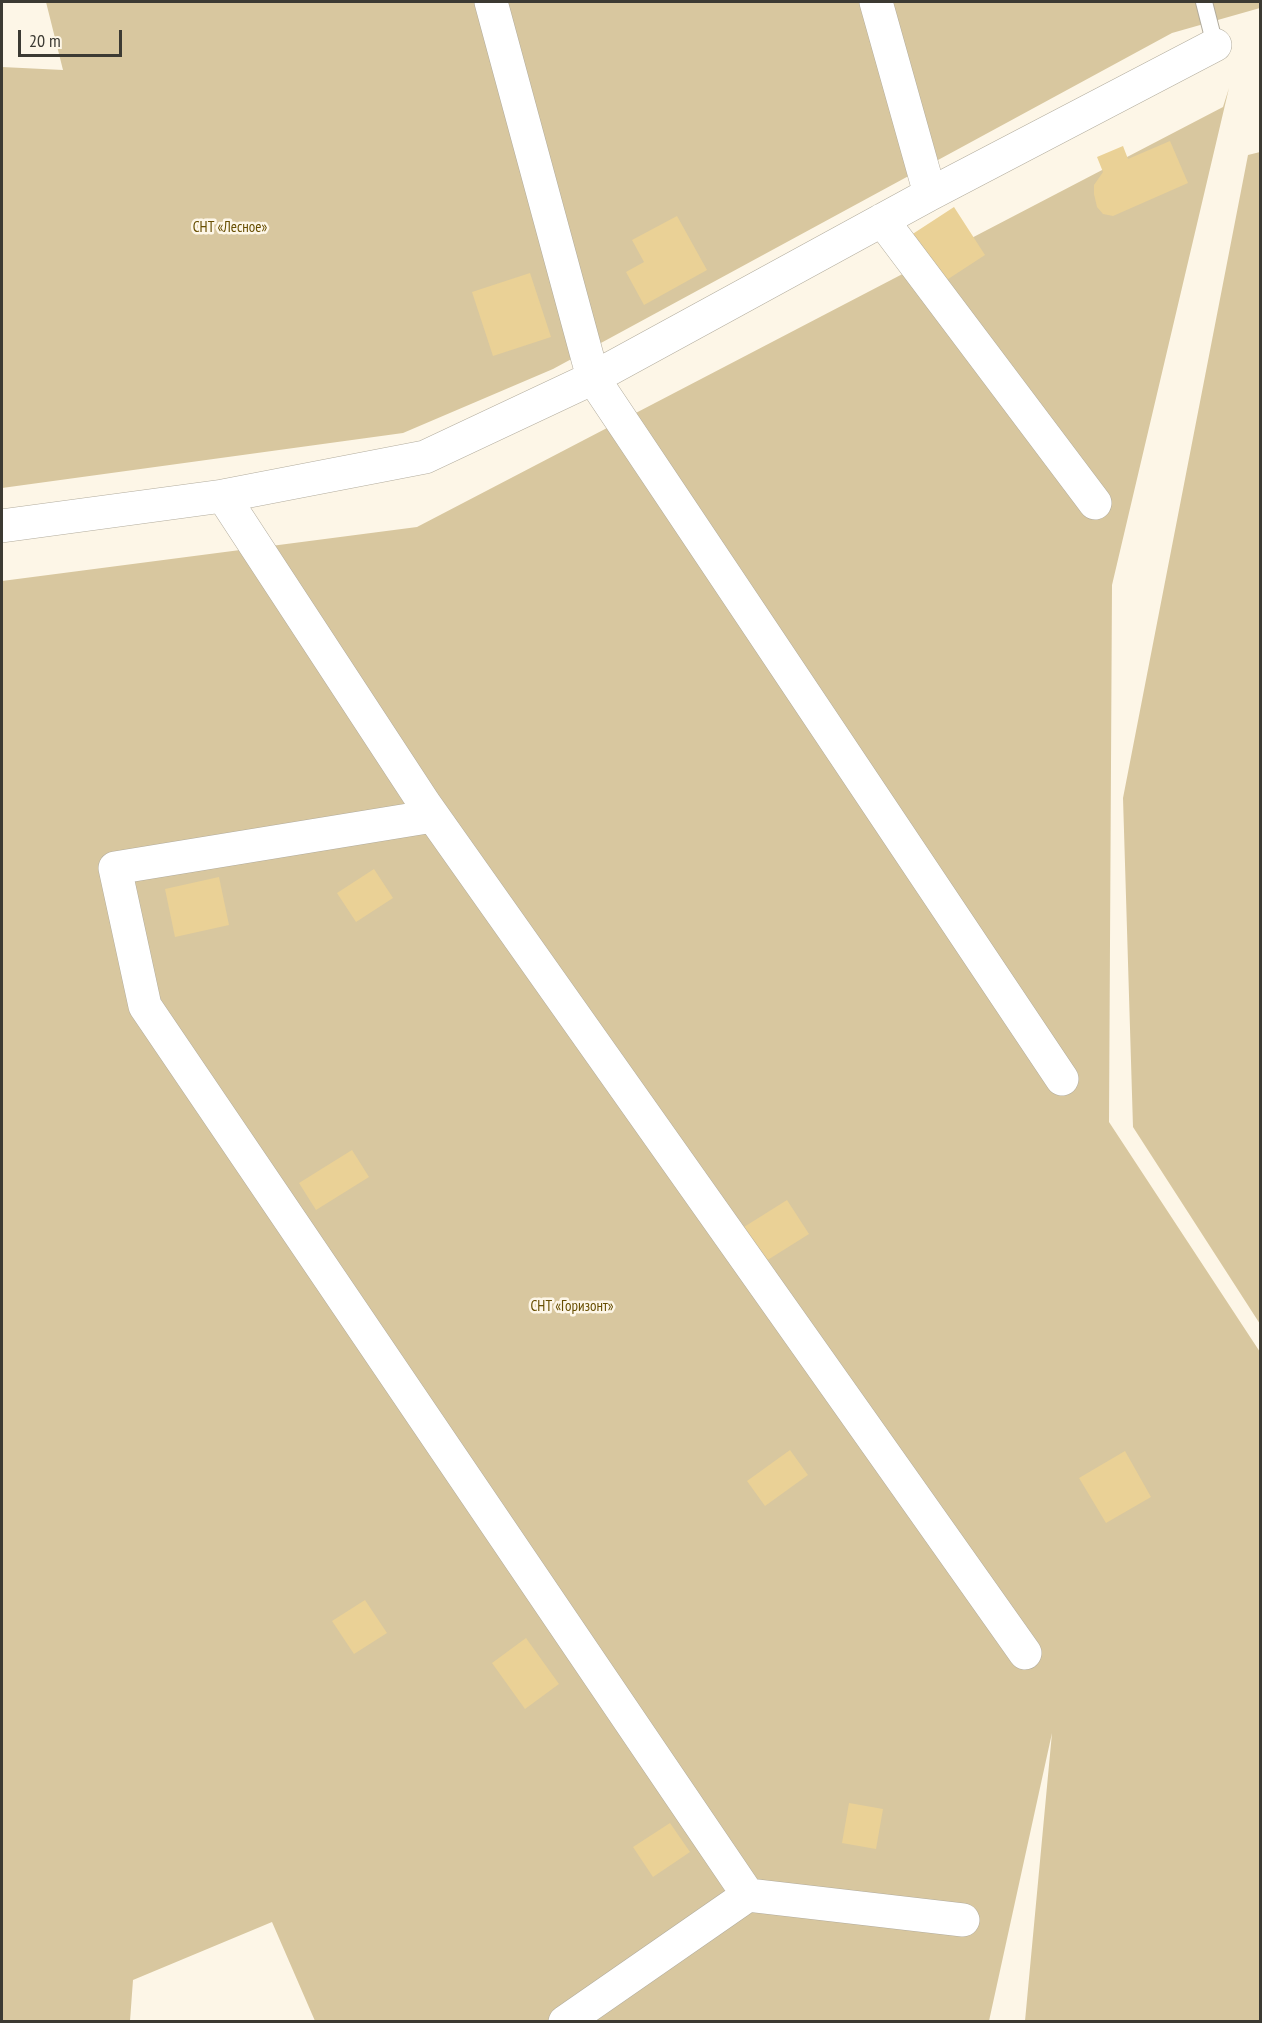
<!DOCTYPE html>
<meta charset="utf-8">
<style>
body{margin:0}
#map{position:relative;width:1262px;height:2023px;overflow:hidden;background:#fdf6e7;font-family:"PT Sans Narrow",sans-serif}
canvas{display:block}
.frame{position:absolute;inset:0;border:3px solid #3c3a33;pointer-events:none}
.scale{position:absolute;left:18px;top:30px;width:104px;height:27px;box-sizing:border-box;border:3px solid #3c3a33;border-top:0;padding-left:8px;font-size:18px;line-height:21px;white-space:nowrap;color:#3c3a33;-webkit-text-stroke:4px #fdf6e7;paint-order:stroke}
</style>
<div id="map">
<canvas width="1262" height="2023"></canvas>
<div class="frame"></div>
<div class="scale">20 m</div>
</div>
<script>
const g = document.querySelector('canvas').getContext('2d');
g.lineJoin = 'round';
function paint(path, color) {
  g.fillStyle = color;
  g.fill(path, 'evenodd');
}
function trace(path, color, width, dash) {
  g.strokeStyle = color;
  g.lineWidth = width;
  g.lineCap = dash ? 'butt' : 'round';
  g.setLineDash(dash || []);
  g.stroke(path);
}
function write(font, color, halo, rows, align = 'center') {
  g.font = font + ' "PT Sans Narrow",sans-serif';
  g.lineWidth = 5;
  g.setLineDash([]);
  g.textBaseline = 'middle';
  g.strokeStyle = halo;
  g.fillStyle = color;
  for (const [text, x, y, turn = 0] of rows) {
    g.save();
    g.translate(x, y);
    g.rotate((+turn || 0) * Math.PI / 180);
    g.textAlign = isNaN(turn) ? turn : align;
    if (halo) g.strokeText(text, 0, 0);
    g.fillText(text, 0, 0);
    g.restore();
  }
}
paint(new Path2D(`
 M 46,2 L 1260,2 L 1260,8 L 1172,33 L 553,369 L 403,433 L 2,488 L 2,67 L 63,70 Z
 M 1229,88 L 1112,585 L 1109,1122 L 1260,1352 L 1260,2021 L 1025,2021 L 1052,1733 L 989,2021 L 315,2021 L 272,1922 L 133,1980 L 130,2021 L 2,2021 L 2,581 L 417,527 L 1223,107 Z
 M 1260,152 L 1260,1324 L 1133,1127 L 1123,798 L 1248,155 Z`), '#d8c79f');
paint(new Path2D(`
 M 1170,141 L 1188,183 L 1113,216 L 1103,214 L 1097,207 L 1094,194 L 1094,185 L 1103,172 L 1097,157 L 1123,146 L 1128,159 Z
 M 954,207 L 985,255 L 939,285 L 908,237 Z
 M 677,216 L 707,270 L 644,305 L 626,272 L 644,262 L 632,240 Z
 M 530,273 L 551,337 L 493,356 L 472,292 Z
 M 374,869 L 393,898 L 356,922 L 337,893 Z
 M 219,877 L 229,925 L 175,937 L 165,889 Z
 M 352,1150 L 369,1177 L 316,1210 L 299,1183 Z
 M 787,1200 L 809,1234 L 766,1261 L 744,1227 Z
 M 790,1450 L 808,1475 L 765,1506 L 747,1481 Z
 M 1125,1451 L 1151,1497 L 1106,1523 L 1079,1478 Z
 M 365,1600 L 387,1633 L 354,1654 L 332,1621 Z
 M 526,1638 L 559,1684 L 525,1709 L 492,1663 Z
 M 849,1803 L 883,1809 L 876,1849 L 842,1843 Z
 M 670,1823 L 690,1852 L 653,1877 L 633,1847 Z`), '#ead196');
const service = new Path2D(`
 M 1204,2 L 1215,45`);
const minor = new Path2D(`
 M 491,2 L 593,378 L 1062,1079
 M 876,2 L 930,194
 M 882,220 L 1095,503
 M 223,496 L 424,803 L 1025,1653
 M 2,526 L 223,496 L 425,457 L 593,378 L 930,194 L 1215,45
 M 433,816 L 115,868 L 145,1006 L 748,1895
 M 565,2022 L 748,1895 L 963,1920`);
trace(service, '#b2ac9d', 18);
trace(minor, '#b2ac9d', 34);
trace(service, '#fff', 16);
trace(minor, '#fff', 33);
write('15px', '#674e01', '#fdf6e7', [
 ["СНТ «Лесное»",230,228],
 ["СНТ «Горизонт»",572,1307]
]);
</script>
